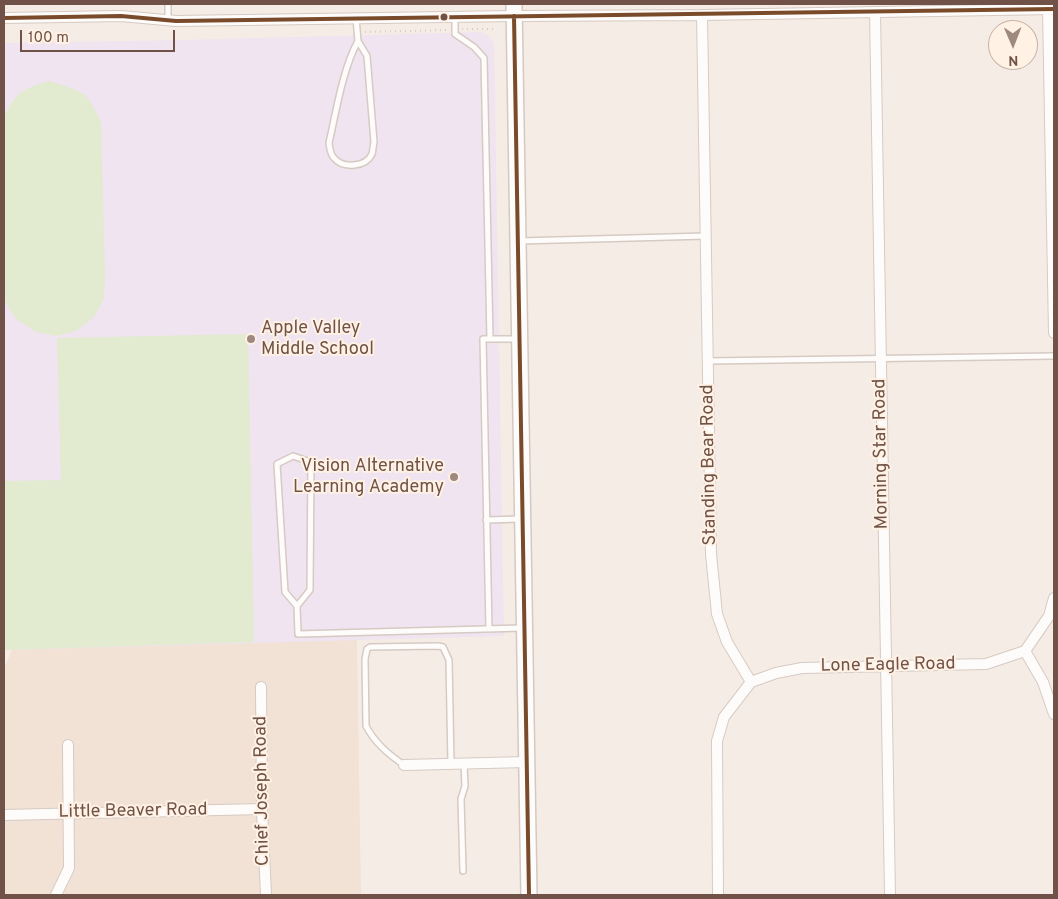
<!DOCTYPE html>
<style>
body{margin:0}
#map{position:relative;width:1058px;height:899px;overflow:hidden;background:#f5ede5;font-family:Overpass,sans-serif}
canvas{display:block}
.frame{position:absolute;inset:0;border:5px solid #705248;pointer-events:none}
.north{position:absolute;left:988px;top:20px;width:50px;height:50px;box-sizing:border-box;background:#fff1e4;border:1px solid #c6b1a6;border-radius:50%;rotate:179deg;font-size:14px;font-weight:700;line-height:20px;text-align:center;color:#705248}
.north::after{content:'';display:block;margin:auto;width:18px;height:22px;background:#9f887f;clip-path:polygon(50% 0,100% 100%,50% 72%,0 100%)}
.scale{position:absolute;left:20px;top:30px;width:155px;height:22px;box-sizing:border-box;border:2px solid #705248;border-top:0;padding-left:6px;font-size:15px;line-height:18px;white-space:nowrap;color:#705248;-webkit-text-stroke:4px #fff1e4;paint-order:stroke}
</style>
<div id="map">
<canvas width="1058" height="899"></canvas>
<div class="frame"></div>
<div class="north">N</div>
<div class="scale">100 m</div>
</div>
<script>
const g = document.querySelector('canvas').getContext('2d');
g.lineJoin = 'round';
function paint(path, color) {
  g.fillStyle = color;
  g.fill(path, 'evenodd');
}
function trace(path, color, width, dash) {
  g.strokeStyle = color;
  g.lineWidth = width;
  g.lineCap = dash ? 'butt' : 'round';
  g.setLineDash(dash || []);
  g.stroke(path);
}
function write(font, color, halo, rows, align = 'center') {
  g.font = font + ' Overpass,sans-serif';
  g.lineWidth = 4;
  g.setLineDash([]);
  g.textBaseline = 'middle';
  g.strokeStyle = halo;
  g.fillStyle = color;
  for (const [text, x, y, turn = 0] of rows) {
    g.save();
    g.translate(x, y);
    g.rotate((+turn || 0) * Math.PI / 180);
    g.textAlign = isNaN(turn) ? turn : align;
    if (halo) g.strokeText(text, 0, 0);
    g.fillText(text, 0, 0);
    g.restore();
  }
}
paint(new Path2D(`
 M 357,639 L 361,895 L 4,895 L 4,669 L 12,649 Z`), '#f1e2d5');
paint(new Path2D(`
 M 482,32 L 489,36 L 494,43 L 504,636 L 4,650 L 4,43 L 181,40 Z`), '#efe4ef');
paint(new Path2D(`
 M 49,81 C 81,91 87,90 101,122 L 105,276 L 104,298 L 94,317 L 76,331 L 56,336 L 36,332 L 16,319 L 6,303 L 4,223 L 4,118 C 14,93 24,88 49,81 Z
 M 248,334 L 254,642 L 4,650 L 4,481 L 61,480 L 57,338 Z`), '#e2ead0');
const service = new Path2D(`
 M 455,17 L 455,34 L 474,47 L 484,58 L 490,339
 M 356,18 L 358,41
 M 168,20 L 168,4
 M 358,41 L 367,56 L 374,142 C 373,146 373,151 372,154 C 366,167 343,169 334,158 C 330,154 330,149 329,143 C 336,112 343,68 358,41 Z
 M 519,241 L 706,236
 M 708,361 L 1054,356
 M 486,520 L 520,519
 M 297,606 L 285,592 L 277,464 L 293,456 L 311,462 L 310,590 L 297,606 L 298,634 L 522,628
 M 489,629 L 483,339 L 518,339
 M 404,765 C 388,754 375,743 366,726 L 365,659 L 367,649 L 370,647 L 438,646 L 443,647 L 449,660 L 451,764
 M 463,871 L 461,799 L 465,786 L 464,764`);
const minor = new Path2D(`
 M 1048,10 L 1054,333
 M 875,12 L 890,895
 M 702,15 L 711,554 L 717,614 L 727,642 L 751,682
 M 4,18 L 121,16 L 176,21 L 514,16 L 702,15 L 1054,9
 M 1025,651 L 1043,682 L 1054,714
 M 1025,651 L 1049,616 L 1054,598
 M 751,682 L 776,673 L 802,668 L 986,664 L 1025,651
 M 261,687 L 262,809 L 266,895
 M 404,765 L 527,762
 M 4,815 L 262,809
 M 56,895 L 69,868 L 68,745
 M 718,895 L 717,741 L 724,717 L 751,682`);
const secondary = new Path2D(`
 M 514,4 L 529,895`);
trace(service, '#d6cac3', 8);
trace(minor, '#d6cac3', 12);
trace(secondary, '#d4c9c2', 18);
trace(new Path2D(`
 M 462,29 L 493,29
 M 365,32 L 448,30`), '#d6ccc8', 2, [1, 4]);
trace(service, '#fefcfb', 5);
trace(minor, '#fefcfb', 10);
trace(secondary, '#fefcfb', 15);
trace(new Path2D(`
 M 514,16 L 529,895
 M 4,18 L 121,16 L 176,21 L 1054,9`), '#7a4b2a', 4);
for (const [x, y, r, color] of [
 [444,17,4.5,"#705248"],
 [251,339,5,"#9f887f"],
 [454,477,5,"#9f887f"]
]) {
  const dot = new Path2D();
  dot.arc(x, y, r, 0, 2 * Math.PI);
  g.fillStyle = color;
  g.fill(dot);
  trace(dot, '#fff1e4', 2);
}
write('18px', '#705248', '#fff1e4', [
 ["Apple Valley",261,329],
 ["Middle School",261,350],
 ["Vision Alternative",444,467,"right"],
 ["Learning Academy",444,488,"right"]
], 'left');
write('18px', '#705248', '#fff1e4', [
 ["Morning Star Road",882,454,-91],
 ["Standing Bear Road",710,465,-91],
 ["Lone Eagle Road",888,666,-1],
 ["Chief Joseph Road",263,791,-91],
 ["Little Beaver Road",133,812,-1]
]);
</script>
